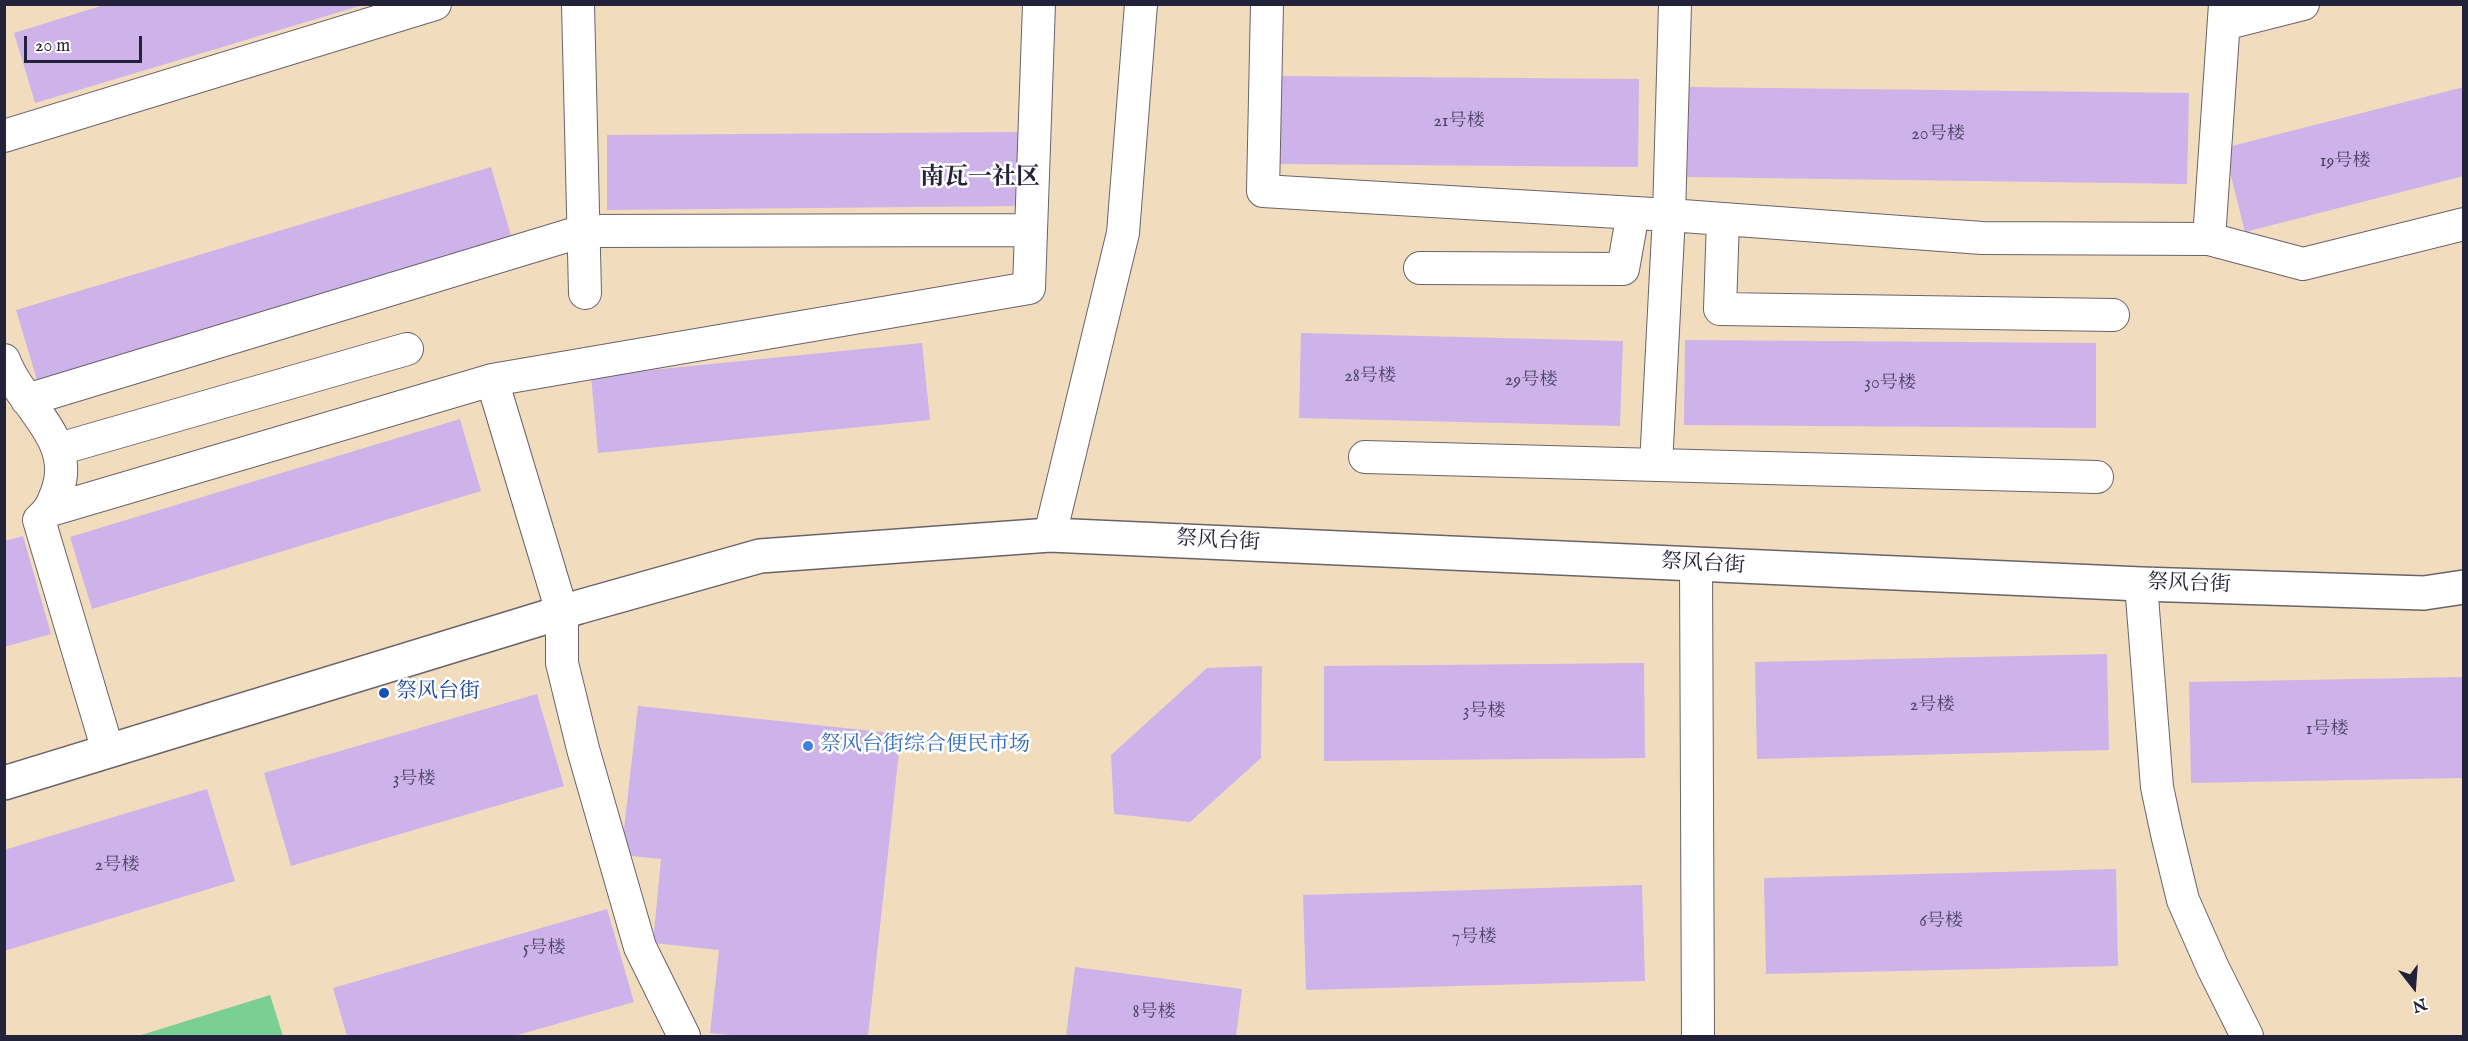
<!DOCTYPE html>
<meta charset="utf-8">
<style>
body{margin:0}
#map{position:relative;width:2468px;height:1041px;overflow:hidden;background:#f1ddbe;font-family:"IM FELL English",serif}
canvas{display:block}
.frame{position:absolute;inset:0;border:6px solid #22223b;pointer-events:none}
.north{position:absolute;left:2384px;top:957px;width:60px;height:60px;-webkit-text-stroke:4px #fff;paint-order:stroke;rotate:163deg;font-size:16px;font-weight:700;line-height:24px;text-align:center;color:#22223b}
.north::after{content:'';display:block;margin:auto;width:21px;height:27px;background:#22223b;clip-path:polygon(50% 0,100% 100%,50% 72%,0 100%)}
.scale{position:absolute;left:24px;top:36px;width:118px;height:27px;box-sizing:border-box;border:3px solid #22223b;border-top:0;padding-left:8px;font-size:18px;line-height:21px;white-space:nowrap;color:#22223b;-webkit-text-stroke:4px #fff;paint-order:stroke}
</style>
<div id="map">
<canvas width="2468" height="1041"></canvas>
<div class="frame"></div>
<div class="north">N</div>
<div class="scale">20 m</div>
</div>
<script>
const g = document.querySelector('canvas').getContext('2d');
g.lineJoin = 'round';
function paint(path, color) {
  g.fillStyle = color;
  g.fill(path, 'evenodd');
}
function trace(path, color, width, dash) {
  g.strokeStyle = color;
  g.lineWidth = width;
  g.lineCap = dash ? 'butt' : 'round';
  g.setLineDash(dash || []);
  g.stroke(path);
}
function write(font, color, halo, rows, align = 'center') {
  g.font = font + ' "IM FELL English","Noto Serif SC",serif';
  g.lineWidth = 5;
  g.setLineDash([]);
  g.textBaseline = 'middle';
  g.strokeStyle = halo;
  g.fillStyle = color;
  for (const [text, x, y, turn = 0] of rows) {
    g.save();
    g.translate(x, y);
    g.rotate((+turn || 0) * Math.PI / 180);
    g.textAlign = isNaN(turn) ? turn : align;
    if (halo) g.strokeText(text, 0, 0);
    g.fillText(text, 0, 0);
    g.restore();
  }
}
paint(new Path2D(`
 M 270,995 L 283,1036 L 138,1036 Z`), '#7acf92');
paint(new Path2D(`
 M 107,4 L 363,4 L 363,5 L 35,103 L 14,33 Z
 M 1280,76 L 1639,79 L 1638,167 L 1279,164 Z
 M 1689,87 L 2189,93 L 2187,184 L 1687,177 Z
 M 2464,87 L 2464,176 L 2245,232 L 2224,148 Z
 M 1020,132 L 1021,206 L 607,210 L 607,135 Z
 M 491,167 L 512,239 L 37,380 L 16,310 Z
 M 1301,333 L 1623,341 L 1620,426 L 1299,418 Z
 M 1685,340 L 2096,343 L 2096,428 L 1684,425 Z
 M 922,343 L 930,420 L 598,453 L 591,376 Z
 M 460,419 L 481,491 L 92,609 L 70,537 Z
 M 23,536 L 51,634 L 4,647 L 4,541 Z
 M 2107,654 L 2109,750 L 1757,759 L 1755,662 Z
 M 1644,663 L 1645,758 L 1324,761 L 1324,666 Z
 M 1262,666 L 1261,758 L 1190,822 L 1114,814 L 1111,755 L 1207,668 Z
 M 2464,677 L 2464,778 L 2191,783 L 2189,682 Z
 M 537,694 L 564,786 L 291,866 L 264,773 Z
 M 638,706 L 901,734 L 868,1036 L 740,1036 L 710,1033 L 719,950 L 653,943 L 661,859 L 621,855 Z
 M 207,789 L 235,881 L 4,951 L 4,850 Z
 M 2116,869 L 2118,966 L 1766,974 L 1764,878 Z
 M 1642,885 L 1645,981 L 1306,990 L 1303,895 Z
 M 607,909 L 634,1002 L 514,1036 L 347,1036 L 333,988 Z
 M 1075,967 L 1242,989 L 1236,1036 L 1066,1036 Z`), '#cdb3ea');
const street = new Path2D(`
 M 578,4 L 585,293
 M 1267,4 L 1263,191 L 1669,215 L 1982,238 L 2209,239 L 2303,264 L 2464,224
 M 2224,24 L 2303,4
 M 4,136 L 435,4
 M 1723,219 L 1720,309 L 2113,315
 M 2209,239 L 2225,4
 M 1420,268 L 1623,269 L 1633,213
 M 4,360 C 20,404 75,438 58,489 C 53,503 51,510 39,520 L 108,751
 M 27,400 L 583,231 L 1031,230
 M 59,449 L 407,349
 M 1365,457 L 2097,477
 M 1656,465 L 1669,215 L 1675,4
 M 51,510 L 492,380
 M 1050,535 L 1123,233 L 1141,4
 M 1696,564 L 1698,1036
 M 2141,584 L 2157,787 L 2167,834 L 2183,900 L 2213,968 L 2247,1036
 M 684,1036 L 640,947 L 583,749 L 562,663 L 562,612 L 492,380 L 1029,288 L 1039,4`);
const secondary = new Path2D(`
 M 4,783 L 579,607 L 760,556 L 1050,535 L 2141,584 L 2424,593 L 2464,587`);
trace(street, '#6a6369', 34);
trace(secondary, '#6a6369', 36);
trace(street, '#fff', 32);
trace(secondary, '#fff', 33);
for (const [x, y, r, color] of [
 [384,693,6,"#1a4fb4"],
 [808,746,6,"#3f7fe0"]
]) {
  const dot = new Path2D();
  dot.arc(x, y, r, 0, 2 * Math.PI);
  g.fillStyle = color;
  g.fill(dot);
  trace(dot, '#fff', 2);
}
write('18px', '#4d4667', null, [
 ["21号楼",1459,122],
 ["20号楼",1938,135],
 ["19号楼",2345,162],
 ["28号楼",1370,377],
 ["29号楼",1531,381],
 ["30号楼",1890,384],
 ["2号楼",1932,706],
 ["3号楼",1484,712],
 ["1号楼",2327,730],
 ["3号楼",414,780],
 ["2号楼",117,866],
 ["6号楼",1941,922],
 ["7号楼",1474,938],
 ["5号楼",544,949],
 ["8号楼",1154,1013]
]);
write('21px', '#22223b', '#fff', [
 ["祭风台街",1218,542,3],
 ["祭风台街",1703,565,3],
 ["祭风台街",2189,585,2]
]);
write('21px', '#164399', '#fff', [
 ["祭风台街",396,693]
], 'left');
write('21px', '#366cbe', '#fff', [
 ["祭风台街综合便民市场",820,746]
], 'left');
write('bold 24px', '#22223b', '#fff', [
 ["南瓦一社区",980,179]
]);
</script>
